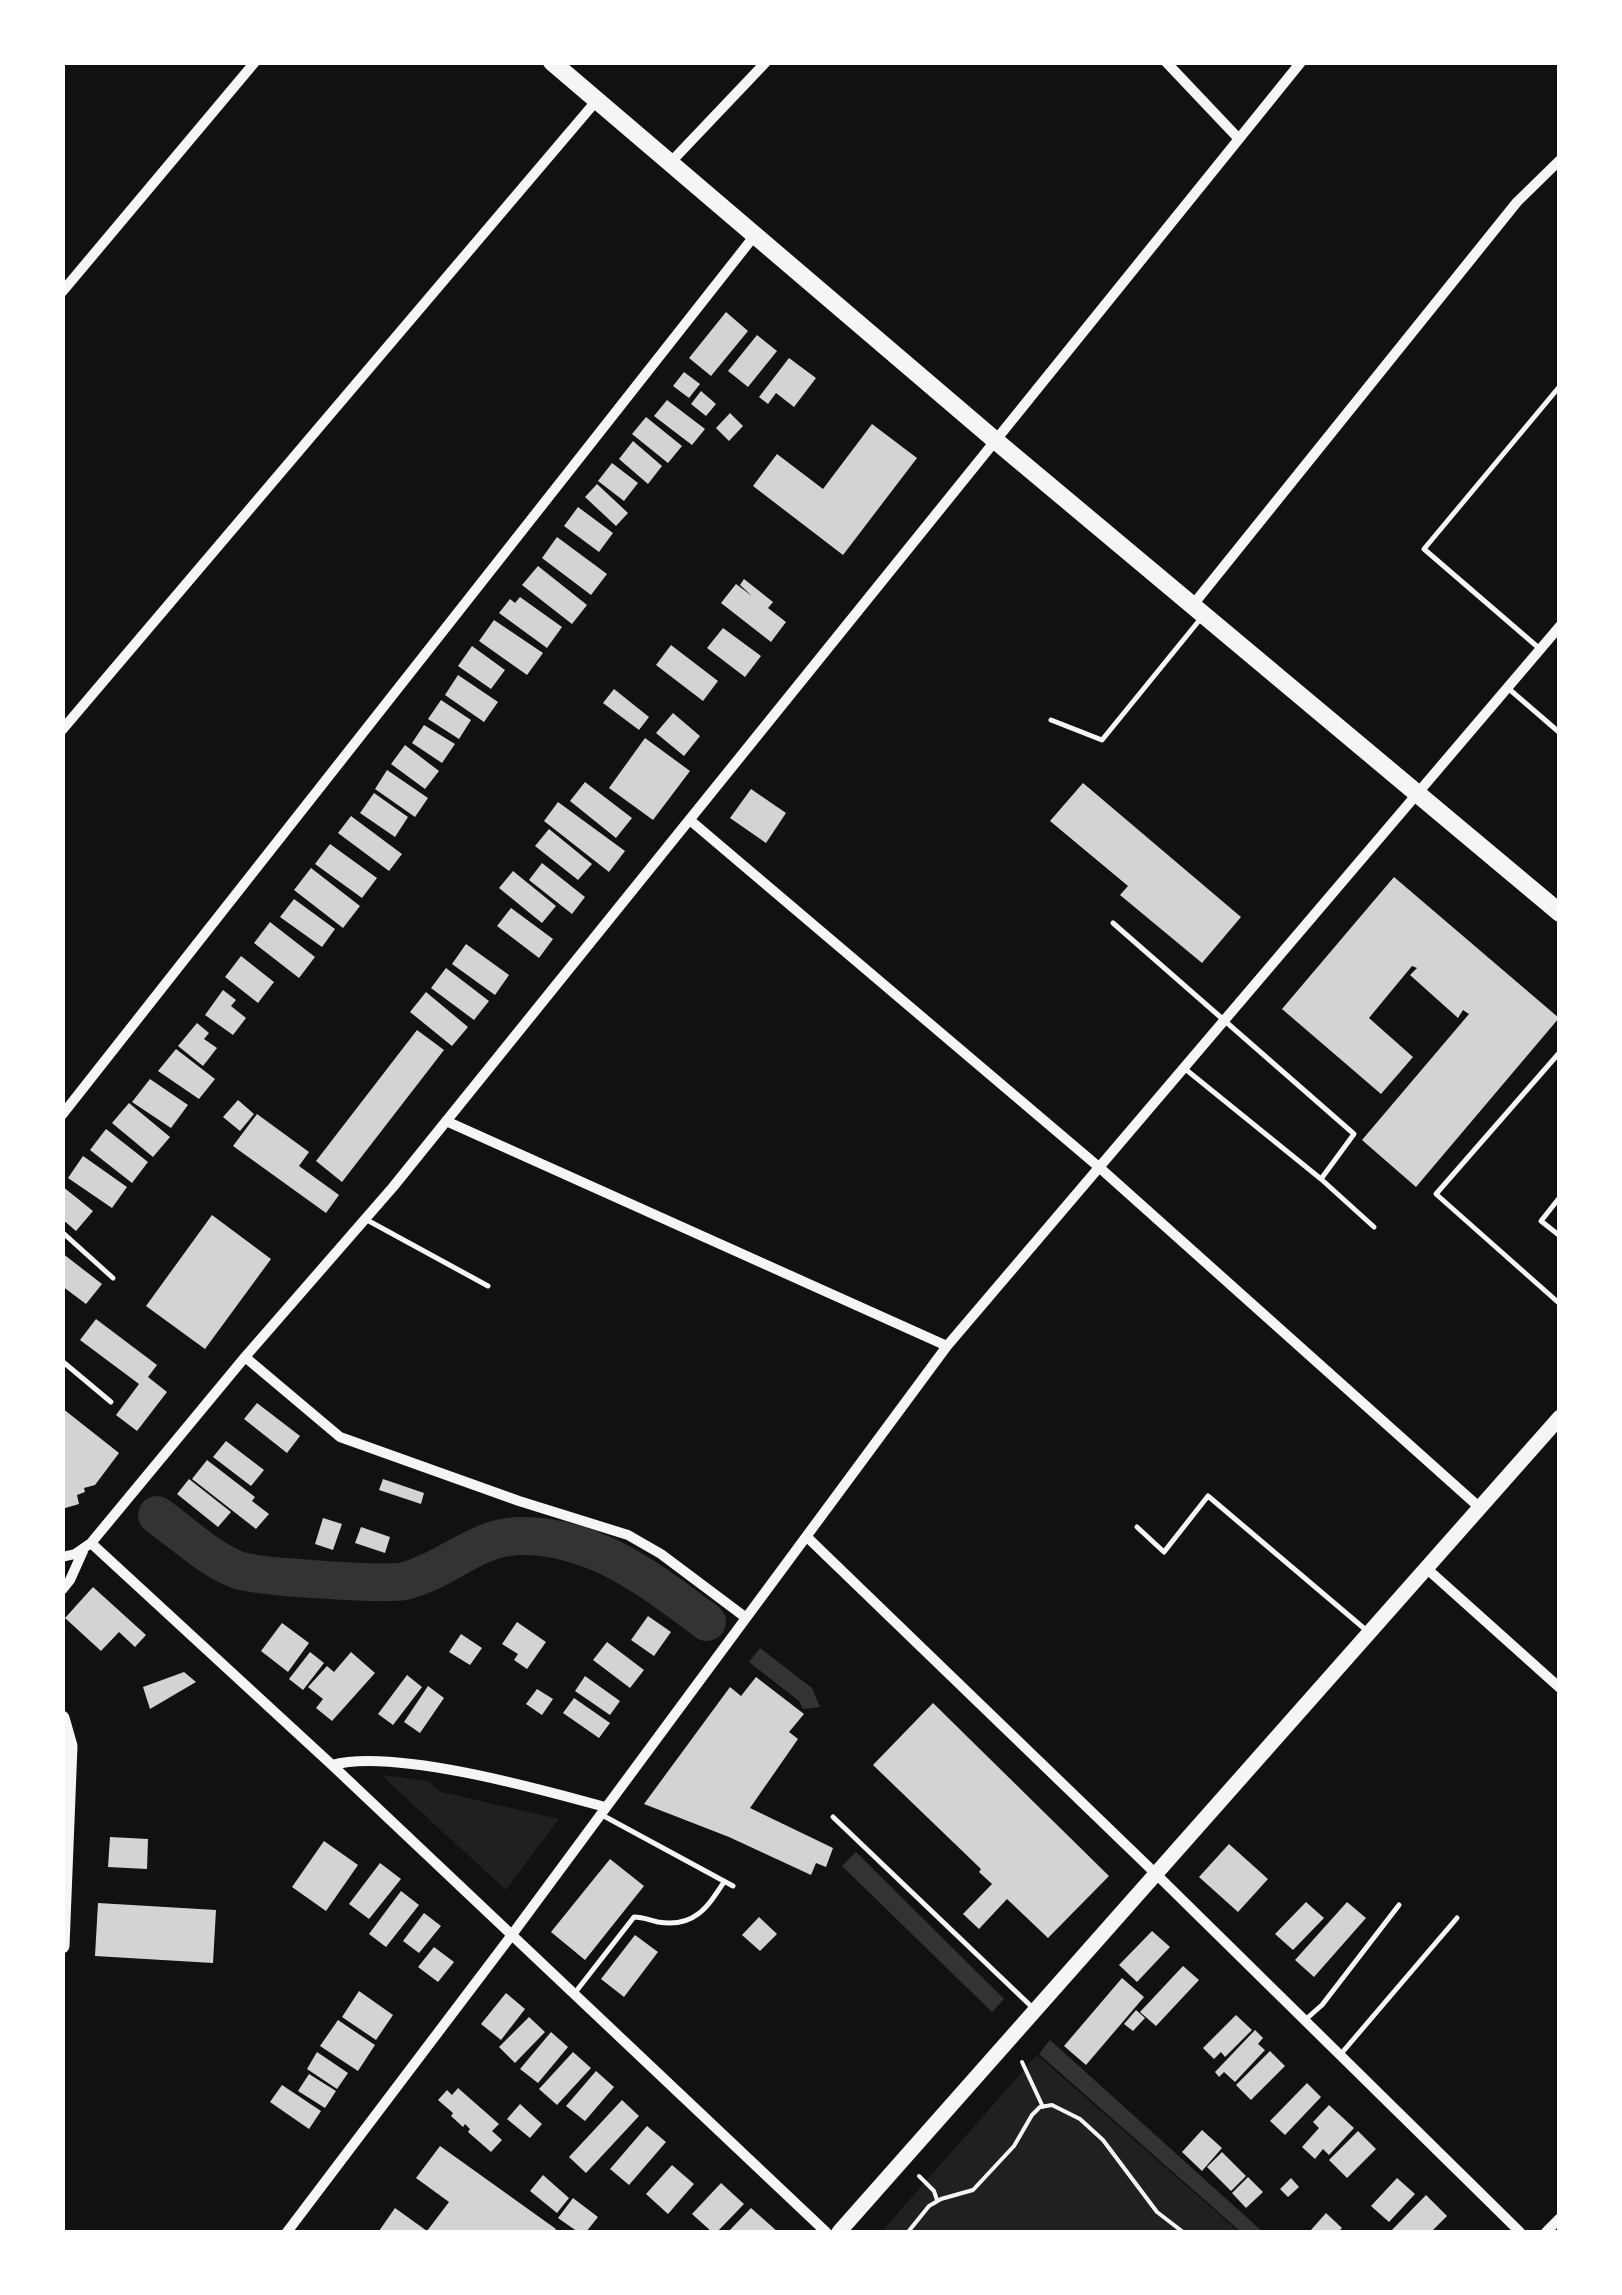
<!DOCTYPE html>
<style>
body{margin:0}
#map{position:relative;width:1622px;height:2295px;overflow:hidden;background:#111;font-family:Manrope,sans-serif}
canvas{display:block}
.frame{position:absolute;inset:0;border:65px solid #fff;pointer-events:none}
</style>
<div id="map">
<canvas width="1622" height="2295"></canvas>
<div class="frame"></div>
</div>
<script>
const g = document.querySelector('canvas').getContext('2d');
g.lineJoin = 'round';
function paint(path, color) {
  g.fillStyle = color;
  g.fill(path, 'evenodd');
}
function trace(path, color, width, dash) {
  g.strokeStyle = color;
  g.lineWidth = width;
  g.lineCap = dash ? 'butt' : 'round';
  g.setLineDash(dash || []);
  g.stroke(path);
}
paint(new Path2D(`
 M 381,1775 L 428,1781 L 441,1792 L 559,1819 L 506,1890 Z
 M 1037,2055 L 1239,2232 L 881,2232 Z`), '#202020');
paint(new Path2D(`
 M 760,1648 L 812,1688 L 820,1707 L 803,1709 L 799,1701 L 749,1662 Z
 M 856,1852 L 1004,1999 L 992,2012 L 842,1866 Z
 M 1050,2040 L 1263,2232 L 1241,2232 L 1039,2054 Z`), '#333');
trace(new Path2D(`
 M 157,1515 C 182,1533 209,1559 238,1570 C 257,1577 386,1585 405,1581 C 445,1571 475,1538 517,1536 C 593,1534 649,1579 707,1622`), '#333', 38);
paint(new Path2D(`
 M 726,312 L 748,331 L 711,376 L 689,358 Z
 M 757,335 L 777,351 L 748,387 L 728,371 Z
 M 789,358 L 816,378 L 794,407 L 776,393 L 768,404 L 759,397 Z
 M 684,372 L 700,384 L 689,398 L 673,386 Z
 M 701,391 L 716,404 L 706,416 L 691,404 Z
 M 667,400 L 705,429 L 692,445 L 654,416 Z
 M 730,413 L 743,426 L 729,441 L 716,428 Z
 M 646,417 L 682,446 L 668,463 L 632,434 Z
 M 872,424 L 917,458 L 843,555 L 753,486 L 777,454 L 823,489 Z
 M 633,441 L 662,466 L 648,484 L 619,459 Z
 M 612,463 L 638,483 L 624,501 L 598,481 Z
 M 597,484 L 628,513 L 616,526 L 585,497 Z
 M 578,507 L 613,533 L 599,552 L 564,526 Z
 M 557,537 L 607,574 L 591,595 L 542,558 Z
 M 538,566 L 587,605 L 572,624 L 522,585 Z
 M 744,579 L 773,602 L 768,608 L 786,622 L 771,642 L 721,603 L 736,584 L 752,596 L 740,585 Z
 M 520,597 L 562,627 L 547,648 L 499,613 L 510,599 L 515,603 Z
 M 494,620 L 543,653 L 527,675 L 479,641 Z
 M 723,628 L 761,656 L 745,677 L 707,648 Z
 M 671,645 L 718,681 L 703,701 L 656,665 Z
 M 472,646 L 505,670 L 491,689 L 458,666 Z
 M 458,675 L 498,702 L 484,722 L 445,695 Z
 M 614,689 L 649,717 L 639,730 L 603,703 Z
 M 441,700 L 471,720 L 459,739 L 428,719 Z
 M 673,713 L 700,736 L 684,756 L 656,733 Z
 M 424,725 L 455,744 L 442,763 L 412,743 Z
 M 645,738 L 690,771 L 653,820 L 609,788 Z
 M 405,745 L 439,771 L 425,789 L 391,764 Z
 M 387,770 L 428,798 L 415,817 L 375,789 Z
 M 585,782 L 632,818 L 616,838 L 570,801 Z
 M 1083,783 L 1241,917 L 1202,963 L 1120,895 L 1128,886 L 1050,821 Z
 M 751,789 L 786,813 L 766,843 L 730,818 Z
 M 374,793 L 408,817 L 395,837 L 360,813 Z
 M 558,802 L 625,851 L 609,872 L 544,821 Z
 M 351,816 L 402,854 L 389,871 L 338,833 Z
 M 549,829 L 592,864 L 578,880 L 535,846 Z
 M 330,844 L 377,878 L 362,898 L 315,864 Z
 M 542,863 L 585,897 L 572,914 L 529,880 Z
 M 311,868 L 360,906 L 343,928 L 294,890 Z
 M 513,871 L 556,906 L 542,923 L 499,888 Z
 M 1394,877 L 1559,1018 L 1416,1187 L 1362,1140 L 1469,1014 L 1463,1010 L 1458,1018 L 1410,975 L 1417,968 L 1412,966 L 1369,1018 L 1413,1057 L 1381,1094 L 1282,1009 Z
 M 294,899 L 335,929 L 322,947 L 280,917 Z
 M 511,908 L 553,939 L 539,958 L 497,926 Z
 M 270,922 L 315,957 L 299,978 L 254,943 Z
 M 466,944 L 509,975 L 495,995 L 452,964 Z
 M 241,956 L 274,982 L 258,1003 L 225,977 Z
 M 446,968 L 489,1001 L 474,1020 L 431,988 Z
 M 223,990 L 236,1000 L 231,1006 L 246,1018 L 233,1035 L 205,1015 Z
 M 426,992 L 468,1027 L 452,1046 L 410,1012 Z
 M 197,1023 L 209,1033 L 204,1039 L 217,1048 L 203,1066 L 178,1046 Z
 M 417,1030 L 444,1050 L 342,1182 L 316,1161 Z
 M 176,1049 L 215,1079 L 199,1099 L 158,1071 Z
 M 150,1079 L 188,1105 L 171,1128 L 132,1102 Z
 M 238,1100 L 254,1114 L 240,1131 L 223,1117 Z
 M 129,1103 L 170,1137 L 153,1157 L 112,1123 Z
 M 257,1114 L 309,1152 L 299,1166 L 339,1195 L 326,1213 L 233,1146 Z
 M 106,1129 L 148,1162 L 132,1183 L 90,1150 Z
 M 83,1156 L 127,1187 L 112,1208 L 68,1178 Z
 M 62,1186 L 93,1211 L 76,1231 L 62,1219 Z
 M 212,1215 L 271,1259 L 205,1349 L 146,1306 Z
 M 62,1253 L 102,1284 L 86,1304 L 62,1286 Z
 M 96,1319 L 157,1365 L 148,1377 L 167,1392 L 137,1431 L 116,1415 L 139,1384 L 80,1340 Z
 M 257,1403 L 300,1436 L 287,1453 L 244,1419 Z
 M 62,1408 L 119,1453 L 95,1485 L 84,1488 L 85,1492 L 77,1495 L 79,1504 L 62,1509 Z
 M 226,1441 L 264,1470 L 251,1486 L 213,1457 Z
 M 207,1460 L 255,1497 L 252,1501 L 269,1514 L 256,1529 L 192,1479 Z
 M 189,1479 L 231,1512 L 218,1527 L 177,1494 Z
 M 383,1479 L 424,1493 L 421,1504 L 379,1490 Z
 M 323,1518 L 342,1524 L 333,1550 L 315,1544 Z
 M 361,1527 L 390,1537 L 385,1553 L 355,1543 Z
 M 93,1587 L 146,1635 L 135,1647 L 119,1632 L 101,1651 L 65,1618 Z
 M 648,1616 L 671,1632 L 654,1656 L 631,1640 Z
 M 517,1622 L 546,1642 L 527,1669 L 514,1660 L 518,1654 L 502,1644 Z
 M 282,1623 L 309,1643 L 288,1672 L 261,1651 Z
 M 461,1634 L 482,1648 L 470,1665 L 449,1652 Z
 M 607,1642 L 644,1670 L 630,1688 L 593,1660 Z
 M 310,1652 L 324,1663 L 303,1690 L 289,1679 Z
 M 351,1652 L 375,1673 L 332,1721 L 316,1708 L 323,1699 L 308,1687 L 327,1666 L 334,1672 Z
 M 184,1672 L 196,1682 L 150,1709 L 143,1687 Z
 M 407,1675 L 422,1687 L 393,1725 L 378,1714 Z
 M 585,1676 L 620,1701 L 610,1715 L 575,1691 Z
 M 756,1677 L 804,1714 L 789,1732 L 798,1739 L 750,1808 L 833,1848 L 826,1867 L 816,1863 L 811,1875 L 729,1837 L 644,1804 L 730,1687 L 741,1696 Z
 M 428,1686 L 444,1698 L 420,1733 L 404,1722 Z
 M 537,1689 L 553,1699 L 542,1715 L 526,1704 Z
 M 574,1698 L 610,1723 L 599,1738 L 563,1713 Z
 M 933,1703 L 1109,1876 L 1048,1938 L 1007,1899 L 979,1929 L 963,1914 L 992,1884 L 979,1872 L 981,1869 L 873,1765 Z
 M 110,1837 L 148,1839 L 147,1869 L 108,1867 Z
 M 324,1841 L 358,1865 L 326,1911 L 292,1887 Z
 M 1229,1844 L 1268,1879 L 1238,1912 L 1199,1877 Z
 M 610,1859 L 644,1886 L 585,1960 L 551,1932 Z
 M 380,1863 L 401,1879 L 369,1919 L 349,1904 Z
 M 401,1891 L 419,1905 L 386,1947 L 369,1934 Z
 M 1306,1902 L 1324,1918 L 1293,1950 L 1275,1934 Z
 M 1347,1902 L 1366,1918 L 1314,1977 L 1295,1960 Z
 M 98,1903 L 216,1910 L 213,1963 L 95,1956 Z
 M 424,1913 L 441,1926 L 419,1953 L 403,1941 Z
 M 759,1917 L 777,1934 L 760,1951 L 742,1935 Z
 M 1152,1931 L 1170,1947 L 1137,1982 L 1119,1965 Z
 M 635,1935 L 658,1952 L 624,1997 L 601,1979 Z
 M 434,1947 L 454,1962 L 438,1982 L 418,1967 Z
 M 1183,1966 L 1199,1980 L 1156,2026 L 1140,2012 Z
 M 1122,1978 L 1144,1997 L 1086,2065 L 1064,2046 Z
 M 359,1991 L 393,2015 L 376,2040 L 342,2017 Z
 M 506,1993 L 525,2009 L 501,2040 L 481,2024 Z
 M 1136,2010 L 1145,2018 L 1133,2031 L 1124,2024 Z
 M 1236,2015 L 1252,2030 L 1225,2057 L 1221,2052 L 1214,2059 L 1203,2048 Z
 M 529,2017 L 545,2032 L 515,2063 L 499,2047 Z
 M 338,2020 L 375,2045 L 358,2071 L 320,2046 Z
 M 1255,2030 L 1263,2038 L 1258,2044 L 1265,2050 L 1235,2082 L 1224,2072 L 1219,2077 L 1215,2072 Z
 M 551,2032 L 568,2047 L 538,2083 L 520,2069 Z
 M 1270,2051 L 1285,2066 L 1251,2100 L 1236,2085 Z
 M 317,2052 L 348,2073 L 337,2089 L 307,2069 Z
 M 573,2052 L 591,2068 L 557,2105 L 539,2089 Z
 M 596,2071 L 614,2087 L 585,2121 L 566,2106 Z
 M 309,2074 L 336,2091 L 325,2108 L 298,2091 Z
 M 1307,2083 L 1321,2097 L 1285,2135 L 1270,2121 Z
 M 282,2085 L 321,2111 L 309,2129 L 270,2102 Z
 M 458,2088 L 499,2124 L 492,2131 L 502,2140 L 491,2152 L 468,2132 L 470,2129 L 465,2124 L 463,2127 L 451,2116 L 453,2113 L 438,2100 L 447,2090 L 452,2095 Z
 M 622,2100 L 639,2116 L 586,2173 L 569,2157 Z
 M 520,2104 L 542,2124 L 530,2138 L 507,2119 Z
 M 1329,2105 L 1354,2128 L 1329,2155 L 1323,2149 L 1315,2159 L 1302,2147 L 1319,2128 L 1313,2122 Z
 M 647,2126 L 666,2142 L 629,2185 L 610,2169 Z
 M 1202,2130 L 1222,2148 L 1202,2171 L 1182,2152 Z
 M 1358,2131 L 1376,2149 L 1347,2178 L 1329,2160 Z
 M 440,2146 L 556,2229 L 554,2232 L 379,2231 L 395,2208 L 427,2231 L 449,2202 L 416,2178 Z
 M 1222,2152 L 1246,2176 L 1231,2191 L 1207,2167 Z
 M 672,2165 L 694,2184 L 668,2214 L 646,2194 Z
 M 543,2175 L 569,2198 L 557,2213 L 530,2191 Z
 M 1248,2177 L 1263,2192 L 1246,2208 L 1232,2193 Z
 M 1291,2178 L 1299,2187 L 1288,2197 L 1280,2189 Z
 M 1397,2178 L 1415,2194 L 1389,2222 L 1371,2206 Z
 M 721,2183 L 744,2204 L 717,2232 L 712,2232 L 692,2214 Z
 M 1426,2195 L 1447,2216 L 1431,2232 L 1390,2232 Z
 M 573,2198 L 598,2217 L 586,2232 L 578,2232 L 558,2218 Z
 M 751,2208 L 778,2232 L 728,2232 Z
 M 1326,2213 L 1342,2228 L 1338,2232 L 1314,2232 L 1311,2230 Z`), '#d3d3d3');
trace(new Path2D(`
 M 1022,2062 L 1043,2107
 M 919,2176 L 934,2191 L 937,2200
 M 908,2232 L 929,2206 L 941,2199 L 973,2190 L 1014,2146 L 1032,2115 L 1040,2107 L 1052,2105 L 1080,2119 L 1103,2140 L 1157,2212 L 1183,2232`), '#f5f5f5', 4);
trace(new Path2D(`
 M 1540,649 L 1424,549 L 1560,386
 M 1509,689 L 1560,733
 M 1051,720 L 1102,740 L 1202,617
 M 1113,923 L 1354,1134 L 1321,1179
 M 1560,1052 L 1436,1194 L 1560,1304
 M 1184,1068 L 1321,1179 L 1374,1227
 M 1560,1197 L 1541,1221 L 1560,1236
 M 367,1220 L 488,1286
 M 62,1232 L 113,1278
 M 62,1336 L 62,1344
 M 62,1361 L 111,1402
 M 1137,1527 L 1164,1552 L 1208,1496 L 1366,1630
 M 602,1815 L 733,1886
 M 833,1817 L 1033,2008
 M 574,1994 L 634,1917 C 643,1917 649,1920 658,1922 C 694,1928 707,1908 724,1882
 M 1305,2020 L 1322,2005 L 1399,1905
 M 1340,2055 L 1457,1918`), '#f5f5f5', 5);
trace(new Path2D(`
 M 1166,62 L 1239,139
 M 670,163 L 766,62
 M 62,292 L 255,62
 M 1192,606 L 1517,202 L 1560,160
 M 62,730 L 597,100
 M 691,821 L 1100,1168 L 1479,1507
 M 62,1115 L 755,235
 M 446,1121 L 947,1346
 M 245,1357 L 340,1437 L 519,1501 L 628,1535 L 661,1554 L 745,1617
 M 807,1537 L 1155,1873 L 1520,2232
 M 91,1543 L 332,1765 L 826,2232
 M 62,1557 L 75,1554 L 91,1543 L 245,1357 L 393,1187 L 1301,62
 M 1425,1567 L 1560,1688
 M 62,1590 L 70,1580 L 83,1551
 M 332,1765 C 393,1748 540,1789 605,1807
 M 287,2232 L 511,1936 L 947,1346 L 1560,626
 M 1546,2232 L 1560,2218`), '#f5f5f5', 10);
trace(new Path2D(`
 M 62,1718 L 70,1746 L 62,1946
 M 839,2232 L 1560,1417`), '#f5f5f5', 15);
trace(new Path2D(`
 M 552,62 L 996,441 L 1560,913`), '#f5f5f5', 18);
</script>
